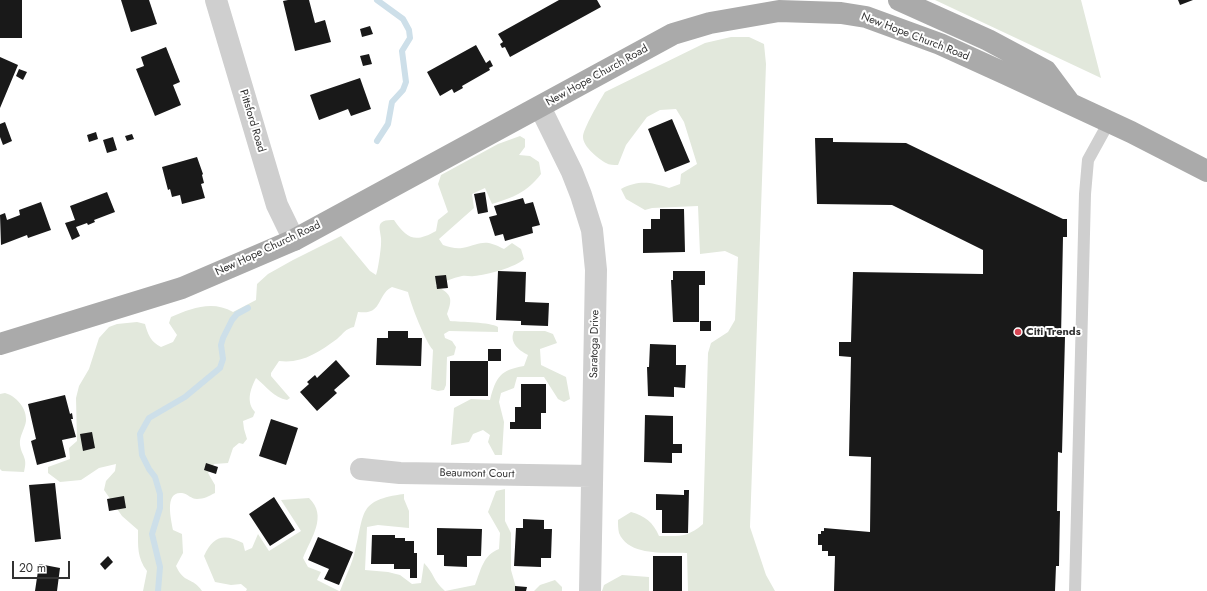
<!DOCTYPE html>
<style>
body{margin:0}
#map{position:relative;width:1207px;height:591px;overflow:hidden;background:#fff;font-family:Jost,sans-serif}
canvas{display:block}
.scale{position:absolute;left:12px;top:561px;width:58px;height:18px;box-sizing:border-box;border:2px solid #323232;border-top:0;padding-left:5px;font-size:12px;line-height:14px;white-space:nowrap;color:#323232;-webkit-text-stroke:3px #fff;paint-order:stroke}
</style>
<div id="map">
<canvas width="1207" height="591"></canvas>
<div class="scale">20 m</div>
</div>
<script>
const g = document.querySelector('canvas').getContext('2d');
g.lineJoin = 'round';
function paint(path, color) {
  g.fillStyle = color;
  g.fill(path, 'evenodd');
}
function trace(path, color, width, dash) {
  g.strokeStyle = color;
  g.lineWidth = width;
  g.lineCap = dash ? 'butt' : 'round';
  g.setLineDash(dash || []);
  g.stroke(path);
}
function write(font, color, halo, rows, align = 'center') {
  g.font = font + ' Jost,sans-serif';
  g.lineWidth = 4;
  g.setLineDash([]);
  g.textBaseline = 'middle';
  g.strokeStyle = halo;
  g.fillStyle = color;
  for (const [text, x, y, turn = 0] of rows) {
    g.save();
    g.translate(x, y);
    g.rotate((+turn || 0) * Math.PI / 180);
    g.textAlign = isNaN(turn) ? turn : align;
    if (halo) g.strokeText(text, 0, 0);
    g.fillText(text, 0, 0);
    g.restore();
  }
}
paint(new Path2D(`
 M 935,0 L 1081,0 L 1101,78 Z
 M 731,37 L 749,37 L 764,44 L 766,64 L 750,527 L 766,575 L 775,591 L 688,591 L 687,553 C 666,552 629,557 619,533 C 618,529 618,524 618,520 L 631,512 C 645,516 653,522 659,536 C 679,536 687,538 703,524 L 708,353 L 711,343 L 728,332 L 735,320 L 738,257 L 725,251 L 700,254 L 698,206 L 652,208 L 645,210 L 626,199 L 621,189 C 639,180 650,182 669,188 L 680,184 L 681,174 L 697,164 L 684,122 L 676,109 L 660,110 L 647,117 L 626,145 L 618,165 C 614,165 609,165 606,163 C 599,159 583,147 583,137 C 583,129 600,100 605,92 L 705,43 Z
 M 520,136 L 525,139 L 525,147 L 519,155 L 530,156 L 539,162 L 541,174 C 526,193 514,197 492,204 L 485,188 L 472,194 L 474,208 L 439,239 L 443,245 C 449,247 456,249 462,248 C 482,244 483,238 504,249 L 512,243 L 521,249 L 524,259 C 516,267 487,275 474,276 C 470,277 466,275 462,276 C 453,278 443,282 435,285 C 450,294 454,296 447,314 L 450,321 C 461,322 490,322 498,327 L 498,332 L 449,331 L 444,334 L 445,338 L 452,341 L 456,347 L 454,355 L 447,357 L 446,385 L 444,390 L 438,391 L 431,389 L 433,350 C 425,341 411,305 408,292 L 392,287 C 380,293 381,307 371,311 C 367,313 362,312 358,312 L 354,327 C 345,329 344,333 337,339 C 319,352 302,364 279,361 L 271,373 L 271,376 L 290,398 L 287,400 C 274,398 266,386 256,378 C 250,390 246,402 255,412 L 253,417 L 243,421 L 244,429 L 247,439 L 243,444 L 239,443 L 233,448 L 228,463 L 214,464 L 208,473 L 215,485 L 215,493 C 209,496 204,499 197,499 C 191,499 188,494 182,493 C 164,491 171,519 173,530 L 182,534 L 183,553 L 176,566 C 184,584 193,577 202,591 L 143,591 L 147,571 C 137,558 138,546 138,530 L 122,516 L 104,490 L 106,481 L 115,471 L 116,464 L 99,468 L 81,480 L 60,482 L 48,473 L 48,467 L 70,459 L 69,448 L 77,441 L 76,398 L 79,386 L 89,369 L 99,338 L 109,327 L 117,324 L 137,322 L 145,324 C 148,335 151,342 161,347 L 173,342 L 177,335 L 169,323 L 171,317 C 191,308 213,300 233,312 L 256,300 L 257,284 L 268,274 L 293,260 L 341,236 L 370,271 L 376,275 C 378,271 381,249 381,244 C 383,232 371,219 394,220 C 407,239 415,243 436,231 L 438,220 L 448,212 L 438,184 L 441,175 L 498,144 Z
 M 514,331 L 545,331 L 553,334 L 557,343 L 540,349 L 541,365 L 566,377 L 570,399 L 564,402 L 558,399 L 544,377 L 517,377 L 514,388 L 501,393 L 499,402 L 504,422 L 502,455 L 495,455 L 488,442 L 490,435 L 483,430 L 473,434 L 469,442 L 451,445 L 454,408 L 471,399 L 490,400 C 496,377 500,370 524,366 L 528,355 C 518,350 509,342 514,331 Z
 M 5,393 C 16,396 27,408 26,421 C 25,429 19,436 20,445 C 22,457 28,457 24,472 L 2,471 L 0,469 L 0,394 Z
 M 505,489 L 505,521 L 511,533 L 511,570 L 517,591 L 340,591 C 345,578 352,564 355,551 C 365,512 358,500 404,494 L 404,499 L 409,511 L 409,528 L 378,525 L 367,527 L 365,570 L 388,572 L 400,575 L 412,584 L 421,583 L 424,563 C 434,573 433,581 445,591 L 475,585 C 481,570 483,555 499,549 L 500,533 L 488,512 L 496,491 Z
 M 309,498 C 328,516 311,538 303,558 L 308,567 L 321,572 L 317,580 L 339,591 L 246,591 L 247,589 L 241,584 L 231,585 L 215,582 L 204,556 C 213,536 224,533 243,543 L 245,551 L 252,548 L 258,534 L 269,551 L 301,531 L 281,500 Z
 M 622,575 L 649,577 L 649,591 L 602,591 L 604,585 Z
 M 555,580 L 562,587 L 562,591 L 534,591 L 540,585 Z`), '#e2e8dc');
trace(new Path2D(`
 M 377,0 L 403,19 L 409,30 L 410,38 L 402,51 L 406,82 L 403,90 L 392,102 L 388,124 L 377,141
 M 158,591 L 160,567 L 152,534 L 160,508 L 160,494 L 155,477 L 149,469 L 142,455 L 140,434 L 149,418 L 185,397 L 220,368 L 223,359 L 221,345 L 223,338 L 232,320 L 237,314 L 248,308`), '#cddfe9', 6);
paint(new Path2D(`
 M 0,0 L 22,0 L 22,38 L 0,38 Z
 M 121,0 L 149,0 L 157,24 L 131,32 Z
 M 288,0 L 309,0 L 315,23 L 325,20 L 331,42 L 295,51 L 283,1 Z
 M 559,0 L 597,0 L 601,7 L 510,57 L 505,47 L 502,48 L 500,44 L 503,42 L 498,34 Z
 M 1178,0 L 1193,0 L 1180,5 Z
 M 370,26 L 373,34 L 362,37 L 360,29 Z
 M 476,45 L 486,63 L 490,60 L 493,66 L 489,68 L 490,70 L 462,86 L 463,88 L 454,93 L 452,89 L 440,96 L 427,72 Z
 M 166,47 L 180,82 L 173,85 L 181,105 L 155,116 L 136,69 L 144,66 L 141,57 Z
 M 369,54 L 372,64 L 363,66 L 360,56 Z
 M 0,57 L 18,65 L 0,108 Z
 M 19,69 L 27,72 L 23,80 L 16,76 Z
 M 360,78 L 371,109 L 351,116 L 348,109 L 319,120 L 310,95 Z
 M 672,119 L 690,162 L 665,172 L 648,129 Z
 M 5,122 L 12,141 L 3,145 L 0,137 L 0,124 Z
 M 96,132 L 98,139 L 89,142 L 87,135 Z
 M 132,134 L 134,139 L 127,141 L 125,136 Z
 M 113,137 L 117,150 L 107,153 L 103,140 Z
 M 815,138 L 833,138 L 833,142 L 906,143 L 1063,219 L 1067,219 L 1067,237 L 1063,237 L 1061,337 L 1065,337 L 1062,453 L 1058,452 L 1057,511 L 1060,511 L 1059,566 L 1056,566 L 1055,591 L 834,591 L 835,556 L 828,556 L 828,551 L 822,551 L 822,545 L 818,545 L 818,534 L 821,534 L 821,531 L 824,531 L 824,528 L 870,532 L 871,457 L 849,456 L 851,357 L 839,356 L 839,342 L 851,342 L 853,272 L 983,274 L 983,250 L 892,205 L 817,204 Z
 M 197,157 L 203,174 L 202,175 L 204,183 L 201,184 L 205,198 L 182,204 L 180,195 L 172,197 L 170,189 L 168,190 L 162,167 Z
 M 107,192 L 115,212 L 94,220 L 95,222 L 88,225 L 87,223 L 76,227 L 80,236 L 72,240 L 65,223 L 75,220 L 70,206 Z
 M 485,192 L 488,212 L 478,214 L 474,194 Z
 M 523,198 L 525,204 L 533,202 L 540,225 L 532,227 L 533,233 L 505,241 L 503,234 L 495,236 L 489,217 L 497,215 L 494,206 Z
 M 41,202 L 51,230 L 28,238 L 27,235 L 1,245 L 0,215 L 5,213 L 7,220 L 20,215 L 19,210 Z
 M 660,209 L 684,209 L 685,252 L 643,253 L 643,229 L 651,229 L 651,219 L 660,219 Z
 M 498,271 L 526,272 L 525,302 L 549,303 L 548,326 L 521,325 L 521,321 L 496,320 Z
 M 673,271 L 705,271 L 705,285 L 699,285 L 699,322 L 673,322 L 671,280 L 673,280 Z
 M 446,275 L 448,288 L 437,289 L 435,276 Z
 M 700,321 L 711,321 L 711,331 L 700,331 Z
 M 388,331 L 408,331 L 408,338 L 422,338 L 421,366 L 376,365 L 377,338 L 388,338 Z
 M 650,344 L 676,345 L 676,365 L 686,365 L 685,388 L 674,387 L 674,397 L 648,396 L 647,367 L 649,367 Z
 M 488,349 L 501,349 L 501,361 L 488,361 Z
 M 336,360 L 350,376 L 334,390 L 337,393 L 317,411 L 300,392 L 309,384 L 307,382 L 315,375 L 317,378 Z
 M 450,361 L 488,361 L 488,396 L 450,396 Z
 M 521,384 L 546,384 L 546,413 L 541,413 L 541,429 L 510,429 L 510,422 L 515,422 L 515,407 L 521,407 Z
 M 65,395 L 70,414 L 72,413 L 73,419 L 71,419 L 76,437 L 62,440 L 66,457 L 37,465 L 31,441 L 36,439 L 28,404 Z
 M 645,415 L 673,416 L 673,444 L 682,444 L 682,453 L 672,453 L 672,463 L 644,462 Z
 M 271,419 L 298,428 L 286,465 L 259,456 Z
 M 92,432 L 95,448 L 83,451 L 80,434 Z
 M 206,463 L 218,467 L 216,474 L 204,470 Z
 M 55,483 L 61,539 L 35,542 L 29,485 Z
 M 684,490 L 689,490 L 688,533 L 662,533 L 662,510 L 656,510 L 656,494 L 684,495 Z
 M 124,496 L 126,508 L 109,511 L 107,499 Z
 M 274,497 L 295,530 L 270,546 L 249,514 Z
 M 523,519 L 544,520 L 544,529 L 552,529 L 551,558 L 541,558 L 541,567 L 514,566 L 516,528 L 523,528 Z
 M 437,528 L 482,529 L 481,556 L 467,556 L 467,567 L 444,566 L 444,555 L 437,555 Z
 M 372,535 L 395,535 L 395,538 L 405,538 L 405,541 L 414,541 L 414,553 L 417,553 L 417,578 L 410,578 L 410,569 L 394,569 L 394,564 L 371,564 Z
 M 318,537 L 353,552 L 339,585 L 324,579 L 329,569 L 308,560 Z
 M 108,556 L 113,562 L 105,570 L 100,564 Z
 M 653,556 L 682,556 L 682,591 L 653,591 Z
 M 39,564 L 60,568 L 57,591 L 35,591 Z
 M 515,586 L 527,587 L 526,591 L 515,591 Z`), '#191919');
trace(new Path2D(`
 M 1075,591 L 1085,194 L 1088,160 L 1109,122`), '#cfcfcf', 12);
trace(new Path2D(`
 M 216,0 L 277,205 L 294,240
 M 540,107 L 572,172 L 581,195 L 592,230 L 596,270 L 590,591
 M 361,469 L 400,473 L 592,476`), '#cfcfcf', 22);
trace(new Path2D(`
 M 899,0 L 988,40 L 1046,71 L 1069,102
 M 0,344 L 182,288 L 294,240 L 673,34 L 710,23 L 779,11 L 841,13 L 866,17 L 940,44 L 1006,74 L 1131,132 L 1207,171`), '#aaa', 22);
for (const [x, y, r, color] of [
 [1018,332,4,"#d74654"]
]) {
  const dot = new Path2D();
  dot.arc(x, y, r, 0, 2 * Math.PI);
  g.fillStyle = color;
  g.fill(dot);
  trace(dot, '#fff', 1.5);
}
write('11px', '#323232', '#fff', [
 ["New Hope Church Road",915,37,21],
 ["New Hope Church Road",597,76,-29],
 ["Pittsford Road",252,121,73],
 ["New Hope Church Road",268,249,-25],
 ["Saratoga Drive",595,344,-89],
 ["Beaumont Court",477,474,1]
]);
write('bold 11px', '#323232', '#fff', [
 ["Citi Trends",1026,332]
], 'left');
</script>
